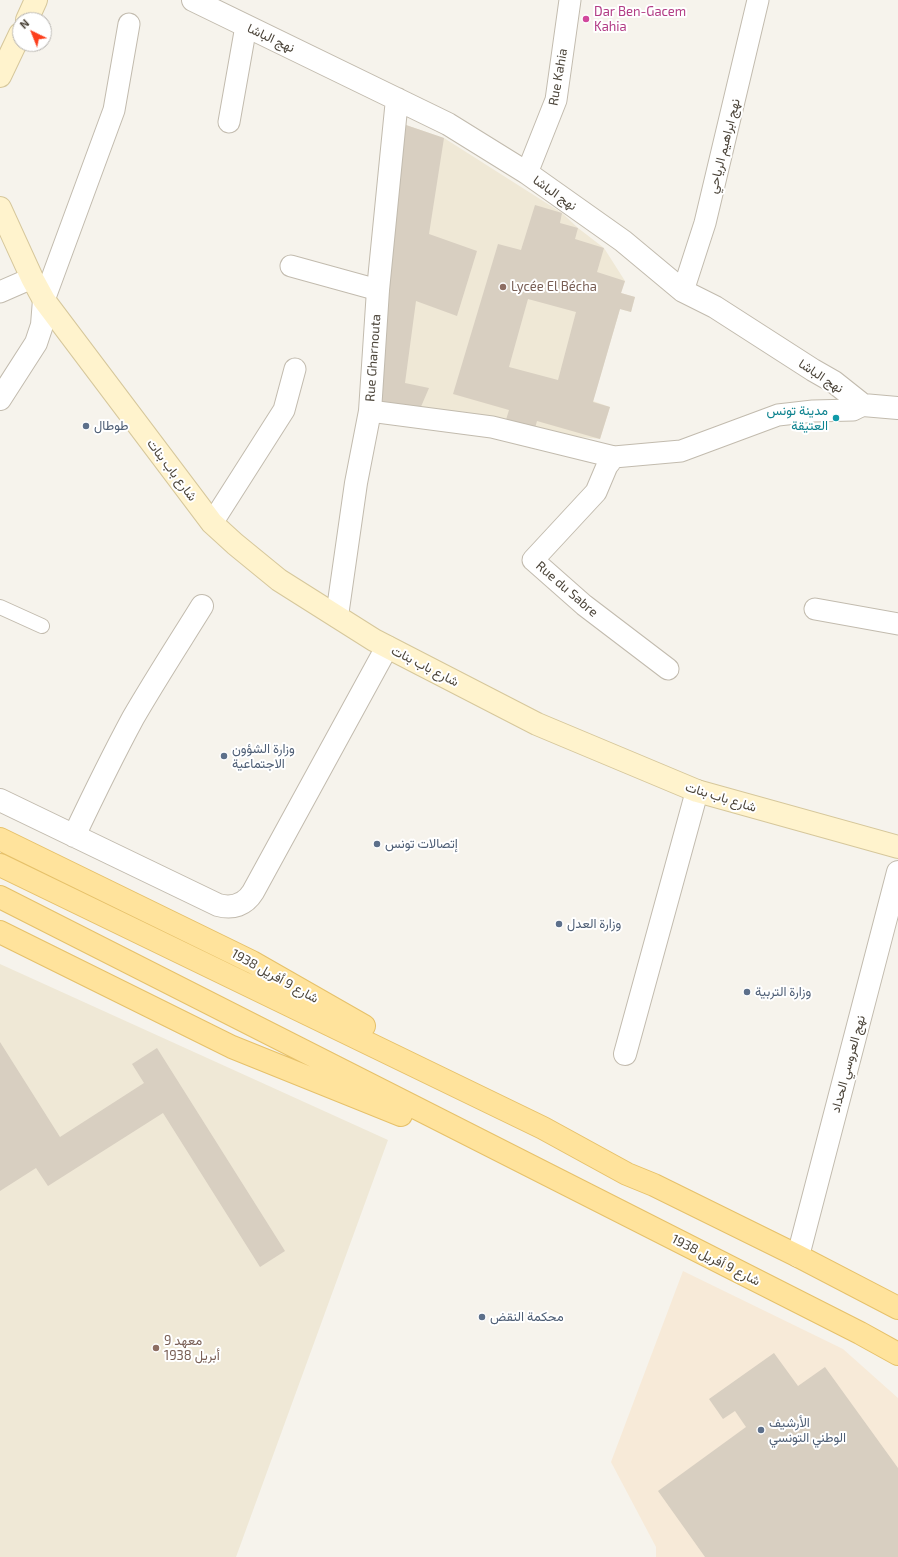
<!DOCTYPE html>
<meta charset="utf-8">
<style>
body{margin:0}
#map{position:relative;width:898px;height:1557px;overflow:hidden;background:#f6f3ec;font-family:"Exo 2",sans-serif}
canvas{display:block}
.north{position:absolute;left:12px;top:12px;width:40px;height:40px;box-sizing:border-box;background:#fff;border:1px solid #b7b4b0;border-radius:50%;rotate:317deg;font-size:11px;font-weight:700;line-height:16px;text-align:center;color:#4b4439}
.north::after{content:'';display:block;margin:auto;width:14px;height:18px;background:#fc3f1d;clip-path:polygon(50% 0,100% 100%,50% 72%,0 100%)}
</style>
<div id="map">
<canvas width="898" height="1557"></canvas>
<div class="north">N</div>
</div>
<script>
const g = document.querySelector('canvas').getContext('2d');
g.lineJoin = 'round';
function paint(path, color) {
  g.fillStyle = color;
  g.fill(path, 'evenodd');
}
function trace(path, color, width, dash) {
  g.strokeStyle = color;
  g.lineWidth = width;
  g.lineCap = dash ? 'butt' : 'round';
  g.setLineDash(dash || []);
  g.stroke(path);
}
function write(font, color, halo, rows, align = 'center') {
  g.font = font + ' "Exo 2",Vazirmatn,sans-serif';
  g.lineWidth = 4;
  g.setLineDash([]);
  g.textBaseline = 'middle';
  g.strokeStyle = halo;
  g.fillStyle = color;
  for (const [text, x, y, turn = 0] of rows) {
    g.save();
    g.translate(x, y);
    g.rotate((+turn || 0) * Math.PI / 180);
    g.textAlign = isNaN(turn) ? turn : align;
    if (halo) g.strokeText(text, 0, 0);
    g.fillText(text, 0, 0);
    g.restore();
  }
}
paint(new Path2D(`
 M 683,1271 L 843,1349 L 898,1398 L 898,1557 L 656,1557 L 656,1547 L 611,1462 Z`), '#f7ead8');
paint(new Path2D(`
 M 406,125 L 444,138 L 562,213 L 578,228 L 604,248 L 625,281 L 621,293 L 635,297 L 631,312 L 620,309 L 593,401 L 610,407 L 600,439 L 534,432 L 373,402 L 385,257 Z
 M 0,964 L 388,1140 L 236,1557 L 0,1557 Z`), '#efe8d6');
paint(new Path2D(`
 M 406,125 L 444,138 L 429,234 L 477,251 L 457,316 L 416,301 L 405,383 L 429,388 L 420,409 L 373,402 L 385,257 Z
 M 535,205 L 562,213 L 560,223 L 578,228 L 575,239 L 604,248 L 597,272 L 625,281 L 621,293 L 635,297 L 631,312 L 620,309 L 593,402 L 610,407 L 600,439 L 537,421 L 534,432 L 505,423 L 509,410 L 453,394 L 498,244 L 521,250 ZM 528,299 L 576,312 L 558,380 L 509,367 Z
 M 0,1042 L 60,1137 L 144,1083 L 132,1064 L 157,1048 L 285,1251 L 260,1267 L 163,1113 L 48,1186 L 36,1168 L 0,1191 Z
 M 774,1353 L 798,1386 L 825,1367 L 898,1468 L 898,1557 L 705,1557 L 658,1491 L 746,1427 L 735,1411 L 723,1419 L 709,1399 Z`), '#d8cfc1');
const service = new Path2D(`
 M 0,607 L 42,626`);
const pedestrian = new Path2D(`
 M 229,122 L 246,26
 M 527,173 L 556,100 L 570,0
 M 291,266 L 378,290
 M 683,291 L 705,223 L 758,0
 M 0,292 L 32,278
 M 44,300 L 114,110 L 129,24
 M 370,411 L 492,427 L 614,457 L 681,451 L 778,415 L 813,411 L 853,410 L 863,405
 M 614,457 L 607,466 L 596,492 L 533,560 L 584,605 L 668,669
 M 212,523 L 284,410 L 295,369
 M 815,609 L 898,624`);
const minor = new Path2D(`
 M 193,0 L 448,124 L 527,173 L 623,241 L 683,291 L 715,307 L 813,370 L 834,382 L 863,405 L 898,408
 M 337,616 L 356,483 L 370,411 L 378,290 L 397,99
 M 0,800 L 218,905 C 233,909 245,905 253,892 L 387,647
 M 74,836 C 93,796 112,757 133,718 C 155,680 179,643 202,606
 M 625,1054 L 697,791
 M 798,1256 L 898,872`);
const tertiary = new Path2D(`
 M 0,399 L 36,343 L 42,325 L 44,300`);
const secondary = new Path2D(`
 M 27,20 L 36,0
 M 0,76 L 20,34
 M 0,208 L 32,278 L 44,300 L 212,523 L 235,544 L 279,580 L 374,640 L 537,724 L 697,791 L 898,847`);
const primary = new Path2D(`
 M 0,839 L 252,962 L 364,1026
 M 0,865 L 543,1128 L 627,1174 L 654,1185 L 798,1256 L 898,1308
 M 0,897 L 860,1333 L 898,1354
 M 0,932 L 232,1047 L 401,1115`);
trace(service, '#c2bbae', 16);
trace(pedestrian, '#c2bbae', 23);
trace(minor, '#c2bbae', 24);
trace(tertiary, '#c2bbae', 24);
trace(secondary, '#d6c79b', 24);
trace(primary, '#e6c16a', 24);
trace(service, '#fff', 14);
trace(pedestrian, '#fff', 21);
trace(minor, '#fff', 22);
trace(tertiary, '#fff', 22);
trace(secondary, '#fff3cd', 22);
trace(primary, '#ffe39c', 22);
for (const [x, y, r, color] of [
 [586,19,4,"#d1479c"],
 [503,287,4,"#8d6e63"],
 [836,418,4,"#0f9aa8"],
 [86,426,4,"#5c6f8a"],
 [224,756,4,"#5c6f8a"],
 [377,844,4,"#5c6f8a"],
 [559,924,4,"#5c6f8a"],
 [747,992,4,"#5c6f8a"],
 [482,1317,4,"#5c6f8a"],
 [156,1348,4,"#8d6e63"],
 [761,1430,4,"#5c6f8a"]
]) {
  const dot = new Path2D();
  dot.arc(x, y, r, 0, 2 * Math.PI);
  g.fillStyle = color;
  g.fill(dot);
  trace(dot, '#fff', 1.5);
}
write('13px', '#b23c85', '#fff', [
 ["Dar Ben-Gacem",594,12],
 ["Kahia",594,27]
], 'left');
write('13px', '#4b4439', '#fff', [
 ["نهج الباشا",271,38,25],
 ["Rue Kahia",558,77,-80],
 ["نهج ابراهيم الرياحي",724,146,-76],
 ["نهج الباشا",555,193,35],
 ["Rue Gharnouta",373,358,-86],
 ["نهج الباشا",821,376,33],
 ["شارع باب بنات",172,470,53],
 ["Rue du Sabre",567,589,41],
 ["شارع باب بنات",425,666,27],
 ["شارع باب بنات",721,797,17],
 ["شارع 9 أفريل 1938",275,976,29],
 ["نهج العروسي الحداد",848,1064,-75],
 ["شارع 9 أفريل 1938",716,1260,27]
]);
write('13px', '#785e54', '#fff', [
 ["Lycée El Bécha",511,287],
 ["معهد 9",164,1341],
 ["أبريل 1938",164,1356]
], 'left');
write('13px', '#0d838f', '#fff', [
 ["مدينة تونس",828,411],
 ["العتيقة",828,426]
], 'right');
write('13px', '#4e5e75', '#fff', [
 ["طوطال",94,426],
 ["وزارة الشؤون",232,749],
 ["الاجتماعية",232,764],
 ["إتصالات تونس",385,844],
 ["وزارة العدل",567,924],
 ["وزارة التربية",755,992],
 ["محكمة النقض",490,1317],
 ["الأرشيف",769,1423],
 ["الوطني التونسي",769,1438]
], 'left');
</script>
